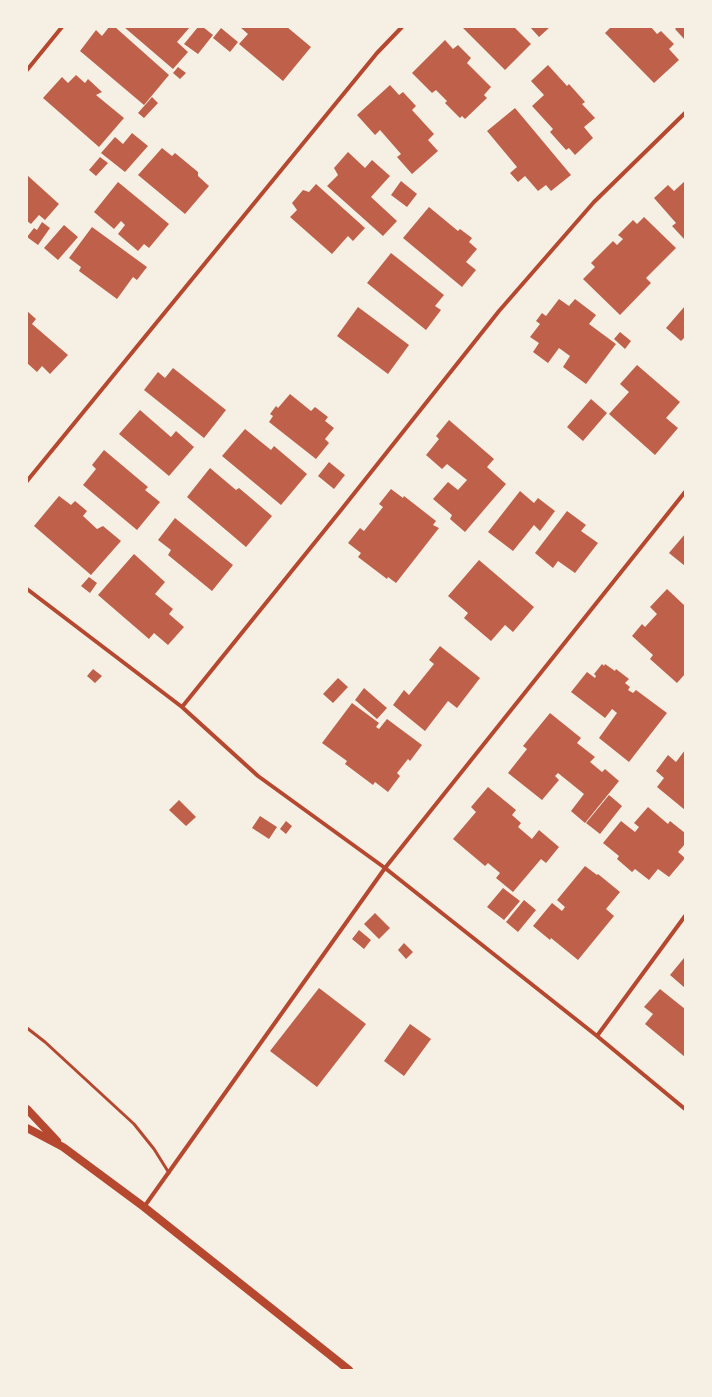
<!DOCTYPE html>
<style>
body{margin:0}
#map{position:relative;width:712px;height:1397px;overflow:hidden;background:#f6efe4;font-family:Ubuntu,sans-serif}
canvas{display:block}
.frame{position:absolute;inset:0;border:28px solid #f6efe4;pointer-events:none}
</style>
<div id="map">
<canvas width="712" height="1397"></canvas>
<div class="frame"></div>
</div>
<script>
const g = document.querySelector('canvas').getContext('2d');
g.lineJoin = 'round';
function paint(path, color) {
  g.fillStyle = color;
  g.fill(path, 'evenodd');
}
function trace(path, color, width, dash) {
  g.strokeStyle = color;
  g.lineWidth = width;
  g.lineCap = dash ? 'butt' : 'round';
  g.setLineDash(dash || []);
  g.stroke(path);
}
paint(new Path2D(`
 M 109,27 L 115,27 L 169,75 L 144,105 L 80,51 L 96,30 L 102,36 Z
 M 124,27 L 190,27 L 177,42 L 188,52 L 173,69 Z
 M 198,27 L 203,27 L 213,35 L 198,54 L 184,44 Z
 M 240,27 L 287,27 L 311,47 L 283,81 L 239,44 L 248,34 Z
 M 462,27 L 514,27 L 531,44 L 505,70 Z
 M 530,27 L 550,27 L 539,37 Z
 M 611,27 L 651,27 L 657,34 L 661,31 L 674,44 L 669,49 L 679,60 L 654,83 L 605,33 Z
 M 677,27 L 685,27 L 685,40 L 675,29 Z
 M 221,28 L 238,42 L 230,52 L 213,38 Z
 M 445,40 L 453,49 L 458,45 L 471,58 L 467,63 L 491,87 L 484,95 L 487,98 L 465,119 L 462,116 L 460,118 L 445,103 L 447,101 L 436,90 L 432,93 L 412,73 Z
 M 548,65 L 567,86 L 569,84 L 585,102 L 582,104 L 595,118 L 584,127 L 593,138 L 575,155 L 569,148 L 566,150 L 550,132 L 553,129 L 532,106 L 544,95 L 531,81 Z
 M 178,67 L 186,73 L 180,79 L 173,73 Z
 M 76,75 L 85,83 L 88,79 L 102,92 L 96,95 L 124,118 L 99,147 L 43,98 L 62,77 L 68,83 Z
 M 390,85 L 399,95 L 403,92 L 416,106 L 412,110 L 434,134 L 428,140 L 438,151 L 412,174 L 397,157 L 401,154 L 380,130 L 375,135 L 357,115 Z
 M 152,97 L 158,103 L 144,118 L 138,113 Z
 M 515,108 L 571,175 L 551,191 L 546,185 L 538,191 L 525,176 L 518,182 L 510,173 L 517,167 L 487,131 Z
 M 132,133 L 148,146 L 125,172 L 101,153 L 115,137 L 123,144 Z
 M 162,148 L 172,156 L 175,153 L 198,172 L 198,176 L 209,186 L 185,214 L 138,175 Z
 M 348,152 L 365,168 L 372,160 L 390,176 L 371,197 L 397,221 L 383,236 L 327,186 L 338,175 L 334,168 Z
 M 100,157 L 108,163 L 96,176 L 89,170 Z
 M 27,175 L 59,204 L 45,220 L 39,215 L 31,224 L 27,221 Z
 M 401,181 L 417,194 L 407,207 L 391,195 Z
 M 685,181 L 685,240 L 672,226 L 676,223 L 654,198 L 668,185 L 674,191 Z
 M 118,182 L 169,224 L 149,248 L 144,244 L 138,251 L 118,234 L 125,225 L 121,221 L 114,229 L 94,212 Z
 M 316,184 L 365,228 L 353,241 L 348,236 L 332,254 L 290,217 L 297,210 L 292,203 L 303,190 L 309,192 Z
 M 429,207 L 458,231 L 460,229 L 472,238 L 469,242 L 477,249 L 466,262 L 476,270 L 462,287 L 403,238 Z
 M 644,217 L 676,248 L 646,278 L 651,283 L 620,315 L 583,279 L 595,267 L 591,263 L 613,241 L 617,245 L 623,239 L 618,235 L 633,220 L 637,224 Z
 M 42,222 L 50,228 L 38,245 L 27,237 L 34,228 L 37,230 Z
 M 64,225 L 78,237 L 58,260 L 44,248 Z
 M 92,227 L 147,267 L 137,280 L 133,277 L 117,299 L 79,271 L 81,267 L 69,258 Z
 M 391,253 L 444,295 L 435,306 L 441,310 L 426,330 L 367,283 Z
 M 559,299 L 569,306 L 575,299 L 596,315 L 589,324 L 616,344 L 586,384 L 563,367 L 570,356 L 559,348 L 548,363 L 533,352 L 539,343 L 530,337 L 540,324 L 536,321 L 542,313 L 546,316 Z
 M 685,306 L 685,337 L 681,341 L 666,328 Z
 M 358,307 L 409,345 L 388,374 L 337,336 Z
 M 27,311 L 36,319 L 32,324 L 68,355 L 50,374 L 42,366 L 37,372 L 27,363 Z
 M 620,332 L 631,341 L 625,349 L 614,339 Z
 M 637,365 L 680,402 L 666,418 L 678,428 L 655,455 L 609,414 L 629,392 L 620,384 Z
 M 173,368 L 226,410 L 204,438 L 144,390 L 158,372 L 165,378 Z
 M 290,394 L 311,411 L 315,407 L 328,417 L 325,421 L 334,428 L 325,439 L 329,443 L 316,459 L 269,422 L 273,416 L 270,414 L 276,406 L 278,408 Z
 M 591,399 L 607,413 L 583,441 L 567,427 Z
 M 140,410 L 171,437 L 176,431 L 194,447 L 169,476 L 119,434 Z
 M 449,420 L 494,459 L 487,467 L 506,484 L 465,532 L 450,519 L 452,515 L 433,499 L 448,482 L 458,490 L 467,480 L 447,464 L 442,469 L 426,455 L 439,439 L 436,436 Z
 M 245,429 L 271,450 L 274,446 L 307,474 L 281,505 L 222,456 Z
 M 104,450 L 148,487 L 145,490 L 160,502 L 137,530 L 83,485 L 96,469 L 92,465 Z
 M 329,462 L 345,475 L 334,489 L 318,476 Z
 M 210,468 L 236,490 L 239,488 L 272,516 L 246,547 L 187,497 Z
 M 391,489 L 403,498 L 404,496 L 436,521 L 433,525 L 439,528 L 396,583 L 388,577 L 387,579 L 358,557 L 361,553 L 348,543 L 360,528 L 364,531 L 383,507 L 379,504 Z
 M 520,491 L 534,503 L 538,498 L 555,511 L 540,531 L 534,525 L 513,551 L 488,532 Z
 M 59,496 L 71,505 L 75,501 L 87,511 L 83,516 L 97,529 L 103,526 L 121,541 L 91,575 L 34,526 Z
 M 567,511 L 586,525 L 581,531 L 598,543 L 575,573 L 558,561 L 553,568 L 535,553 Z
 M 175,518 L 233,565 L 212,591 L 168,555 L 171,550 L 158,540 Z
 M 685,534 L 685,566 L 669,553 Z
 M 134,554 L 165,582 L 155,594 L 173,609 L 169,614 L 184,627 L 168,645 L 154,633 L 149,639 L 98,595 Z
 M 479,560 L 534,607 L 513,632 L 505,625 L 491,641 L 464,618 L 468,613 L 448,596 Z
 M 89,577 L 97,583 L 90,593 L 81,586 Z
 M 667,589 L 685,606 L 685,674 L 677,683 L 650,659 L 653,655 L 632,636 L 642,624 L 645,627 L 657,614 L 650,607 Z
 M 440,646 L 480,678 L 457,708 L 448,701 L 425,731 L 393,705 L 404,690 L 409,695 L 434,664 L 429,660 Z
 M 602,664 L 604,666 L 605,664 L 615,671 L 616,669 L 629,679 L 625,683 L 630,687 L 628,690 L 633,693 L 636,690 L 667,713 L 629,762 L 599,738 L 617,713 L 612,709 L 605,718 L 571,692 L 587,672 L 595,678 L 596,676 L 594,674 Z
 M 93,669 L 102,676 L 95,683 L 87,676 Z
 M 338,678 L 348,687 L 333,703 L 323,694 Z
 M 364,688 L 387,708 L 377,719 L 355,700 Z
 M 352,703 L 379,723 L 376,727 L 379,729 L 387,719 L 422,745 L 410,761 L 408,759 L 397,773 L 400,776 L 388,792 L 375,782 L 373,785 L 345,764 L 347,761 L 322,743 Z
 M 550,713 L 581,738 L 577,743 L 595,757 L 590,762 L 602,772 L 605,769 L 619,781 L 585,823 L 571,811 L 584,794 L 558,773 L 555,776 L 559,780 L 542,800 L 508,773 L 527,749 L 523,746 Z
 M 685,750 L 685,810 L 657,787 L 664,778 L 656,771 L 668,755 L 676,762 Z
 M 488,787 L 516,810 L 512,815 L 521,823 L 518,827 L 532,839 L 539,830 L 559,847 L 546,863 L 541,859 L 513,892 L 496,878 L 500,873 L 488,863 L 485,866 L 453,839 L 476,812 L 471,807 Z
 M 609,795 L 622,806 L 600,834 L 586,823 Z
 M 179,800 L 196,817 L 186,826 L 169,810 Z
 M 648,807 L 668,824 L 670,821 L 685,833 L 685,844 L 678,852 L 685,858 L 669,877 L 658,869 L 649,880 L 635,869 L 632,872 L 617,859 L 619,856 L 603,843 L 621,821 L 635,832 L 639,827 L 634,823 Z
 M 260,816 L 277,827 L 269,839 L 252,828 Z
 M 286,821 L 292,826 L 286,834 L 280,829 Z
 M 585,866 L 597,875 L 598,874 L 620,892 L 606,909 L 614,916 L 578,960 L 551,938 L 550,940 L 533,926 L 552,903 L 562,911 L 565,907 L 557,900 Z
 M 503,888 L 520,901 L 504,920 L 487,907 Z
 M 524,900 L 536,910 L 518,932 L 506,922 Z
 M 375,913 L 390,928 L 379,939 L 364,924 Z
 M 359,930 L 371,940 L 364,949 L 352,939 Z
 M 404,943 L 413,952 L 406,959 L 398,950 Z
 M 684,958 L 685,959 L 685,988 L 670,975 Z
 M 319,988 L 366,1024 L 317,1087 L 270,1051 Z
 M 660,989 L 685,1009 L 685,1057 L 645,1024 L 653,1014 L 644,1007 Z
 M 410,1024 L 431,1039 L 404,1076 L 384,1061 Z`), '#bf614a');
trace(new Path2D(`
 M 27,1028 L 45,1042 L 134,1124 L 154,1149 L 169,1173`), '#b5482f', 3);
trace(new Path2D(`
 M 27,70 L 62,27
 M 27,481 L 377,53 L 402,27
 M 27,589 L 182,707 L 258,776 L 385,868 L 597,1036 L 685,1109
 M 182,707 L 341,510 L 499,311 L 594,202 L 685,113
 M 597,1036 L 685,916
 M 144,1207 L 385,868 L 685,492`), '#b5482f', 4);
trace(new Path2D(`
 M 27,1109 L 57,1141
 M 27,1128 L 63,1147 L 144,1207 L 349,1370`), '#b5482f', 8);
</script>
